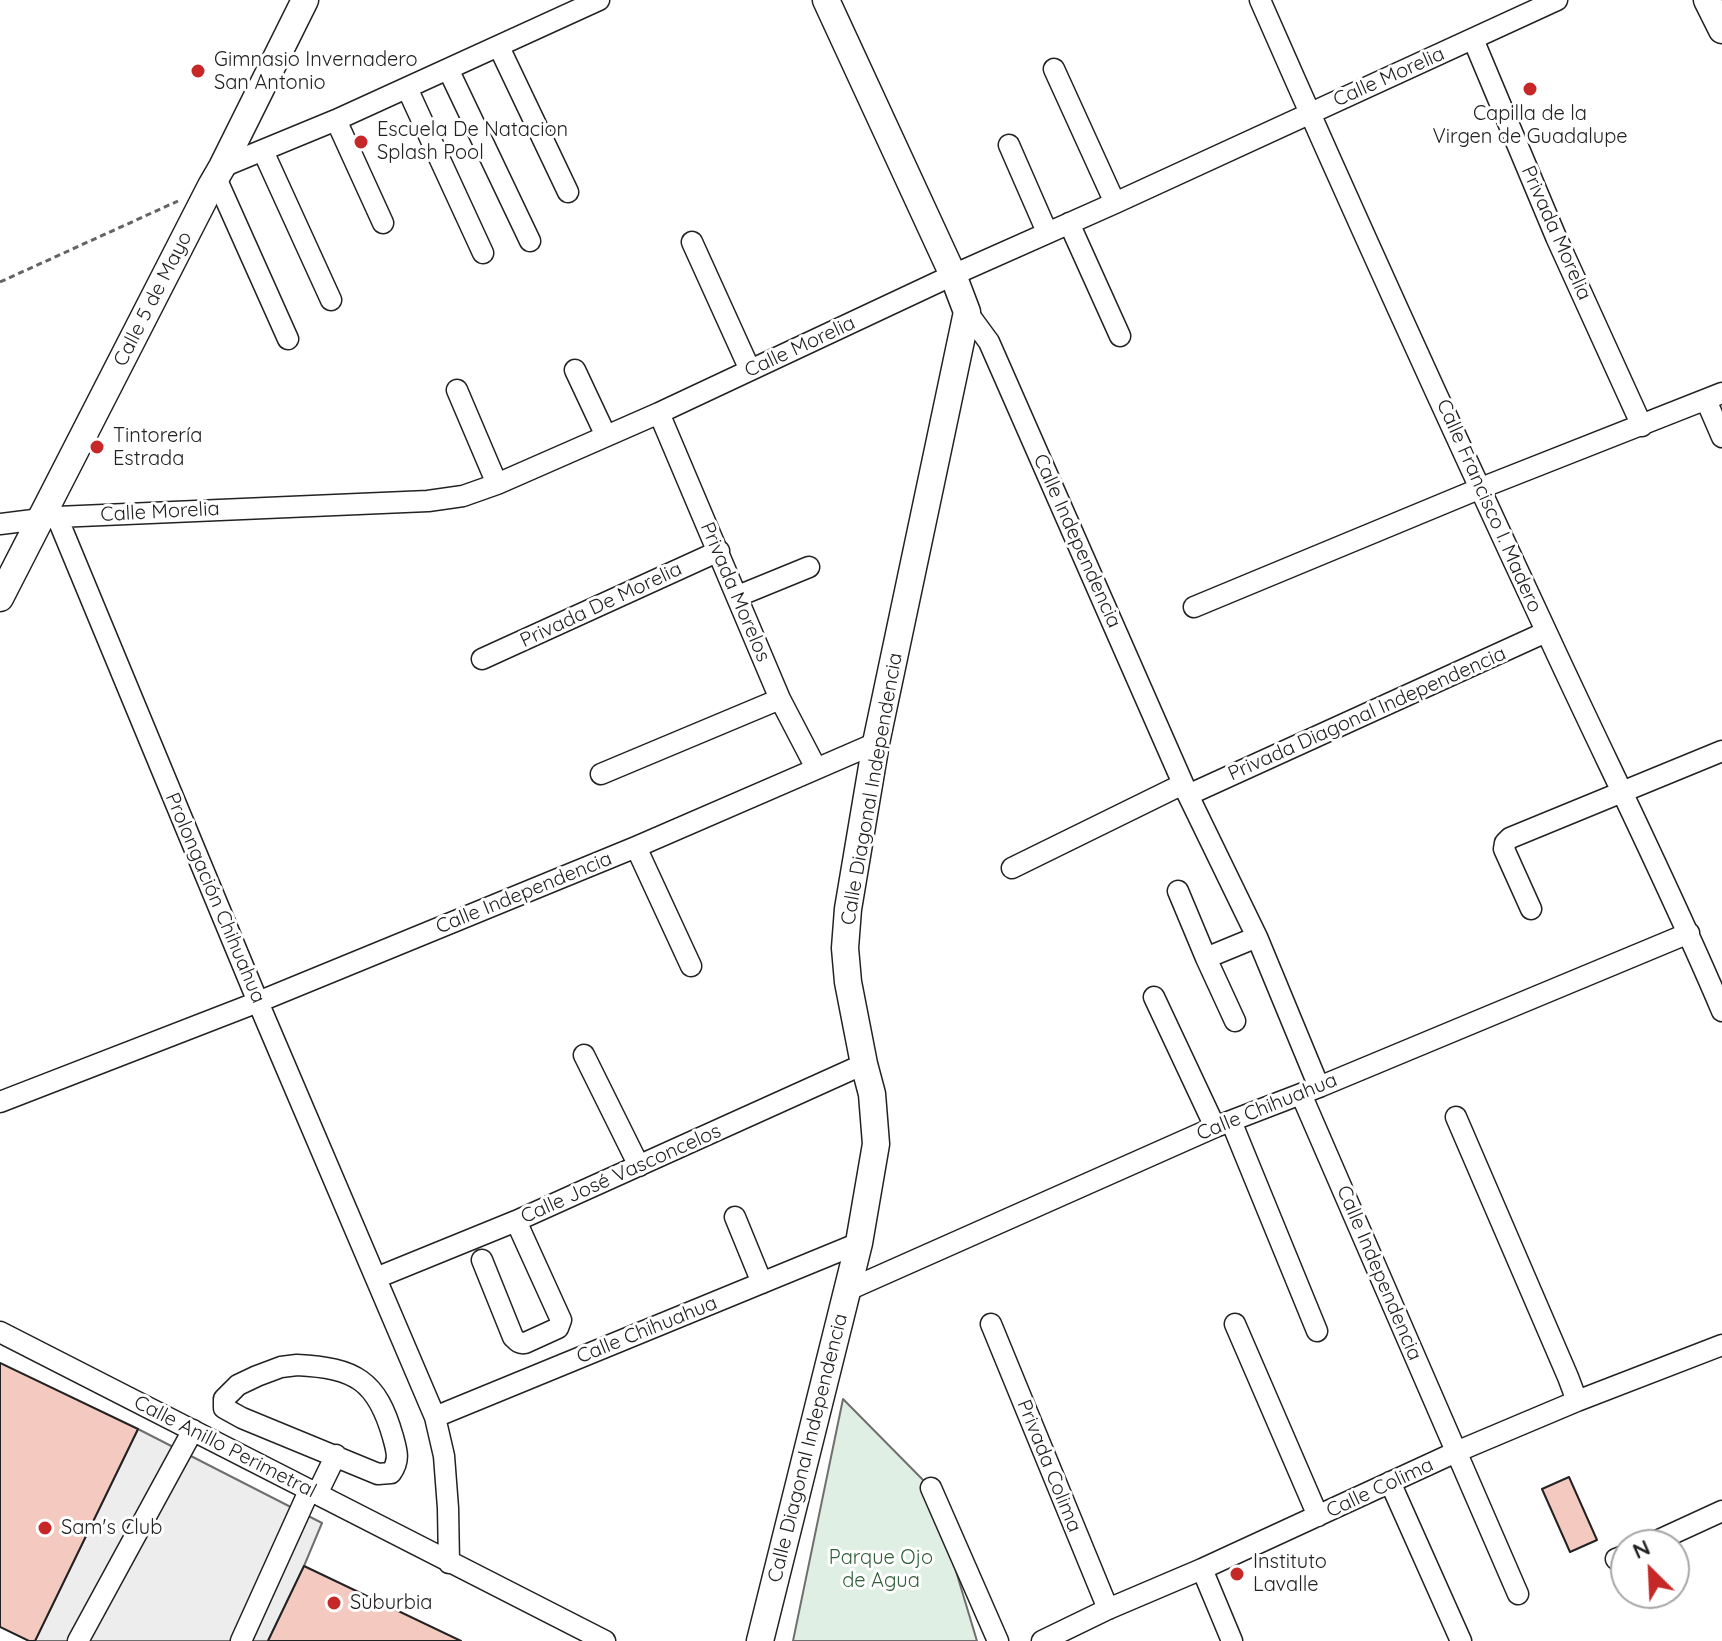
<!DOCTYPE html>
<meta charset="utf-8">
<style>
body{margin:0}
#map{position:relative;width:1722px;height:1641px;overflow:hidden;background:#fff;font-family:Quicksand,sans-serif}
canvas{display:block}
.north{position:absolute;left:1610px;top:1529px;width:80px;height:80px;box-sizing:border-box;background:#fff;border:2px solid #a7a7a7;border-radius:50%;rotate:336deg;font-size:22px;font-weight:700;line-height:32px;text-align:center;color:#222}
.north::after{content:'';display:block;margin:auto;width:28px;height:36px;background:#c62828;clip-path:polygon(50% 0,100% 100%,50% 72%,0 100%)}
</style>
<div id="map">
<canvas width="1722" height="1641"></canvas>
<div class="north">N</div>
</div>
<script>
const g = document.querySelector('canvas').getContext('2d');
g.lineJoin = 'round';
function paint(path, color) {
  g.fillStyle = color;
  g.fill(path, 'evenodd');
}
function trace(path, color, width, dash) {
  g.strokeStyle = color;
  g.lineWidth = width;
  g.lineCap = dash ? 'butt' : 'round';
  g.setLineDash(dash || []);
  g.stroke(path);
}
function write(font, color, halo, rows, align = 'center') {
  g.font = font + ' Quicksand,sans-serif';
  g.lineWidth = 6;
  g.setLineDash([]);
  g.textBaseline = 'middle';
  g.strokeStyle = halo;
  g.fillStyle = color;
  for (const [text, x, y, turn = 0] of rows) {
    g.save();
    g.translate(x, y);
    g.rotate((+turn || 0) * Math.PI / 180);
    g.textAlign = isNaN(turn) ? turn : align;
    if (halo) g.strokeText(text, 0, 0);
    g.fillText(text, 0, 0);
    g.restore();
  }
}
const green = new Path2D(`
 M 843,1399 L 931,1488 L 977,1641 L 793,1641 Z`);
paint(green, '#e0efe3');
trace(green, '#6f6f6f', 2);
const parking = new Path2D(`
 M 138,1429 L 322,1523 L 304,1566 L 268,1641 L 35,1641 Z`);
paint(parking, '#ededed');
trace(parking, '#6f6f6f', 2);
const building = new Path2D(`
 M 0,1363 L 138,1429 L 35,1641 L 29,1641 L 0,1627 Z
 M 1569,1477 L 1597,1540 L 1570,1552 L 1542,1489 Z
 M 304,1566 L 461,1641 L 268,1641 Z`);
paint(building, '#f3c9c0');
trace(building, '#222', 2);
const minor = new Path2D(`
 M 1260,0 C 1353,212 1449,423 1547,633 C 1605,759 1668,883 1722,1011
 M 1473,39 L 1556,237 L 1642,426
 M 499,47 L 568,192
 M 448,69 L 530,241
 M 1054,69 L 1115,203
 M 407,88 L 483,253
 M 336,120 L 383,223
 M 1009,145 L 1047,232
 M 263,151 L 331,300
 M 222,167 L 336,120 L 599,0
 M 216,178 L 288,339
 M 1069,223 L 1120,336
 M 692,242 L 750,370
 M 967,312 L 989,342 L 1188,795 L 1257,937 L 1319,1087
 M 575,370 L 606,436
 M 457,390 L 497,484
 M 1706,400 L 1722,437
 M 659,413 L 780,699 L 816,768
 M 57,517 L 258,1002 L 435,1417 L 444,1456 L 448,1508 L 449,1563
 M 0,524 L 57,517 L 428,501 L 463,496 L 497,484 L 659,413 L 953,275 L 1115,203 L 1557,0
 M 738,596 L 809,567
 M 1194,607 L 1481,488 L 1722,393
 M 482,659 L 719,551
 M 601,774 L 780,699
 M 1188,795 L 1546,632
 M 636,847 L 691,966
 M 1012,868 L 1183,784
 M 1178,891 L 1206,958 L 1235,1021
 M 1531,909 L 1504,849 L 1505,843 L 1510,838 L 1722,751
 M 1206,958 L 1257,937
 M 1154,997 L 1215,1127
 M 584,1055 L 639,1166
 M 1301,1094 L 1518,1594
 M 0,1102 L 258,1002 L 636,847 L 876,743
 M 1456,1117 L 1568,1377 L 1577,1401
 M 1231,1121 L 1317,1331
 M 735,1217 L 762,1283
 M 482,1260 L 513,1337 C 517,1341 519,1344 525,1343 L 558,1328 L 561,1320 L 516,1221
 M 376,1278 L 516,1221 L 864,1064
 M 848,1290 L 1215,1127 L 1319,1087 L 1689,933
 M 991,1324 L 1108,1609
 M 1235,1324 L 1318,1516
 M 0,1332 L 605,1641
 M 297,1365 C 355,1368 377,1380 393,1437 C 397,1451 400,1461 391,1473 L 378,1474 L 242,1418 L 224,1408 L 224,1399 L 238,1385 L 257,1376 L 281,1367 Z
 M 435,1417 L 859,1243
 M 1390,1482 L 1461,1641
 M 931,1488 L 998,1641
 M 317,1494 L 336,1455
 M 1648,1545 L 1722,1511
 M 1616,1559 L 1626,1555
 M 1202,1569 L 1232,1641
 M 78,1641 L 193,1430
 M 241,1641 L 309,1491
 M 1042,1641 L 1108,1609 L 1202,1569 L 1456,1452 L 1577,1401 L 1722,1345`);
const major = new Path2D(`
 M 1707,0 L 1722,30
 M 0,598 L 211,186 L 222,167 L 305,0
 M 760,1641 L 859,1243 L 876,1144 L 872,1094 L 864,1064 L 848,982 L 845,948 L 848,909 L 876,743 L 967,312 L 953,275 L 826,0`);
trace(minor, '#222', 23);
trace(major, '#222', 29);
trace(new Path2D(`
 M 0,282 L 178,201`), '#646464', 3, [6, 4]);
trace(minor, '#fff', 20);
trace(major, '#fff', 26);
for (const [x, y, r, color] of [
 [198,71,8,"#c62828"],
 [1530,89,8,"#c62828"],
 [361,142,8,"#c62828"],
 [97,447,8,"#c62828"],
 [45,1528,8,"#c62828"],
 [1237,1574,8,"#c62828"],
 [334,1603,8,"#c62828"]
]) {
  const dot = new Path2D();
  dot.arc(x, y, r, 0, 2 * Math.PI);
  g.fillStyle = color;
  g.fill(dot);
  trace(dot, '#fff', 3);
}
write('20px', '#222', '#fff', [
 ["Gimnasio Invernadero",214,60],
 ["San Antonio",214,83],
 ["Capilla de la",1530,114,"center"],
 ["Virgen de Guadalupe",1530,137,"center"],
 ["Escuela De Natacion",377,130],
 ["Splash Pool",377,153],
 ["Tintorería",113,436],
 ["Estrada",113,459],
 ["Sam's Club",61,1528],
 ["Instituto",1253,1562],
 ["Lavalle",1253,1585],
 ["Suburbia",350,1603]
], 'left');
write('20px', '#222', '#fff', [
 ["Calle Morelia",1389,77,-24],
 ["Privada Morelia",1556,233,66],
 ["Calle 5 de Mayo",153,299,-63],
 ["Calle Morelia",800,347,-25],
 ["Calle Francisco I. Madero",1489,506,66],
 ["Calle Morelia",160,512,-3],
 ["Calle Independencia",1077,541,66],
 ["Privada Morelos",735,592,67],
 ["Privada De Morelia",601,605,-25],
 ["Privada Diagonal Independencia",1367,714,-24],
 ["Calle Diagonal Independencia",872,789,-80],
 ["Calle Independencia",524,893,-22],
 ["Prolongación Chihuahua",215,898,67],
 ["Calle Chihuahua",1267,1107,-22],
 ["Calle José Vasconcelos",621,1174,-24],
 ["Calle Independencia",1379,1273,67],
 ["Calle Chihuahua",647,1330,-22],
 ["Calle Anillo Perimetral",225,1447,27],
 ["Calle Diagonal Independencia",808,1448,-76],
 ["Privada Colima",1049,1466,68],
 ["Calle Colima",1380,1488,-25]
]);
write('20px', '#2f5e38', '#fff', [
 ["Parque Ojo",881,1558],
 ["de Agua",881,1581]
]);
</script>
